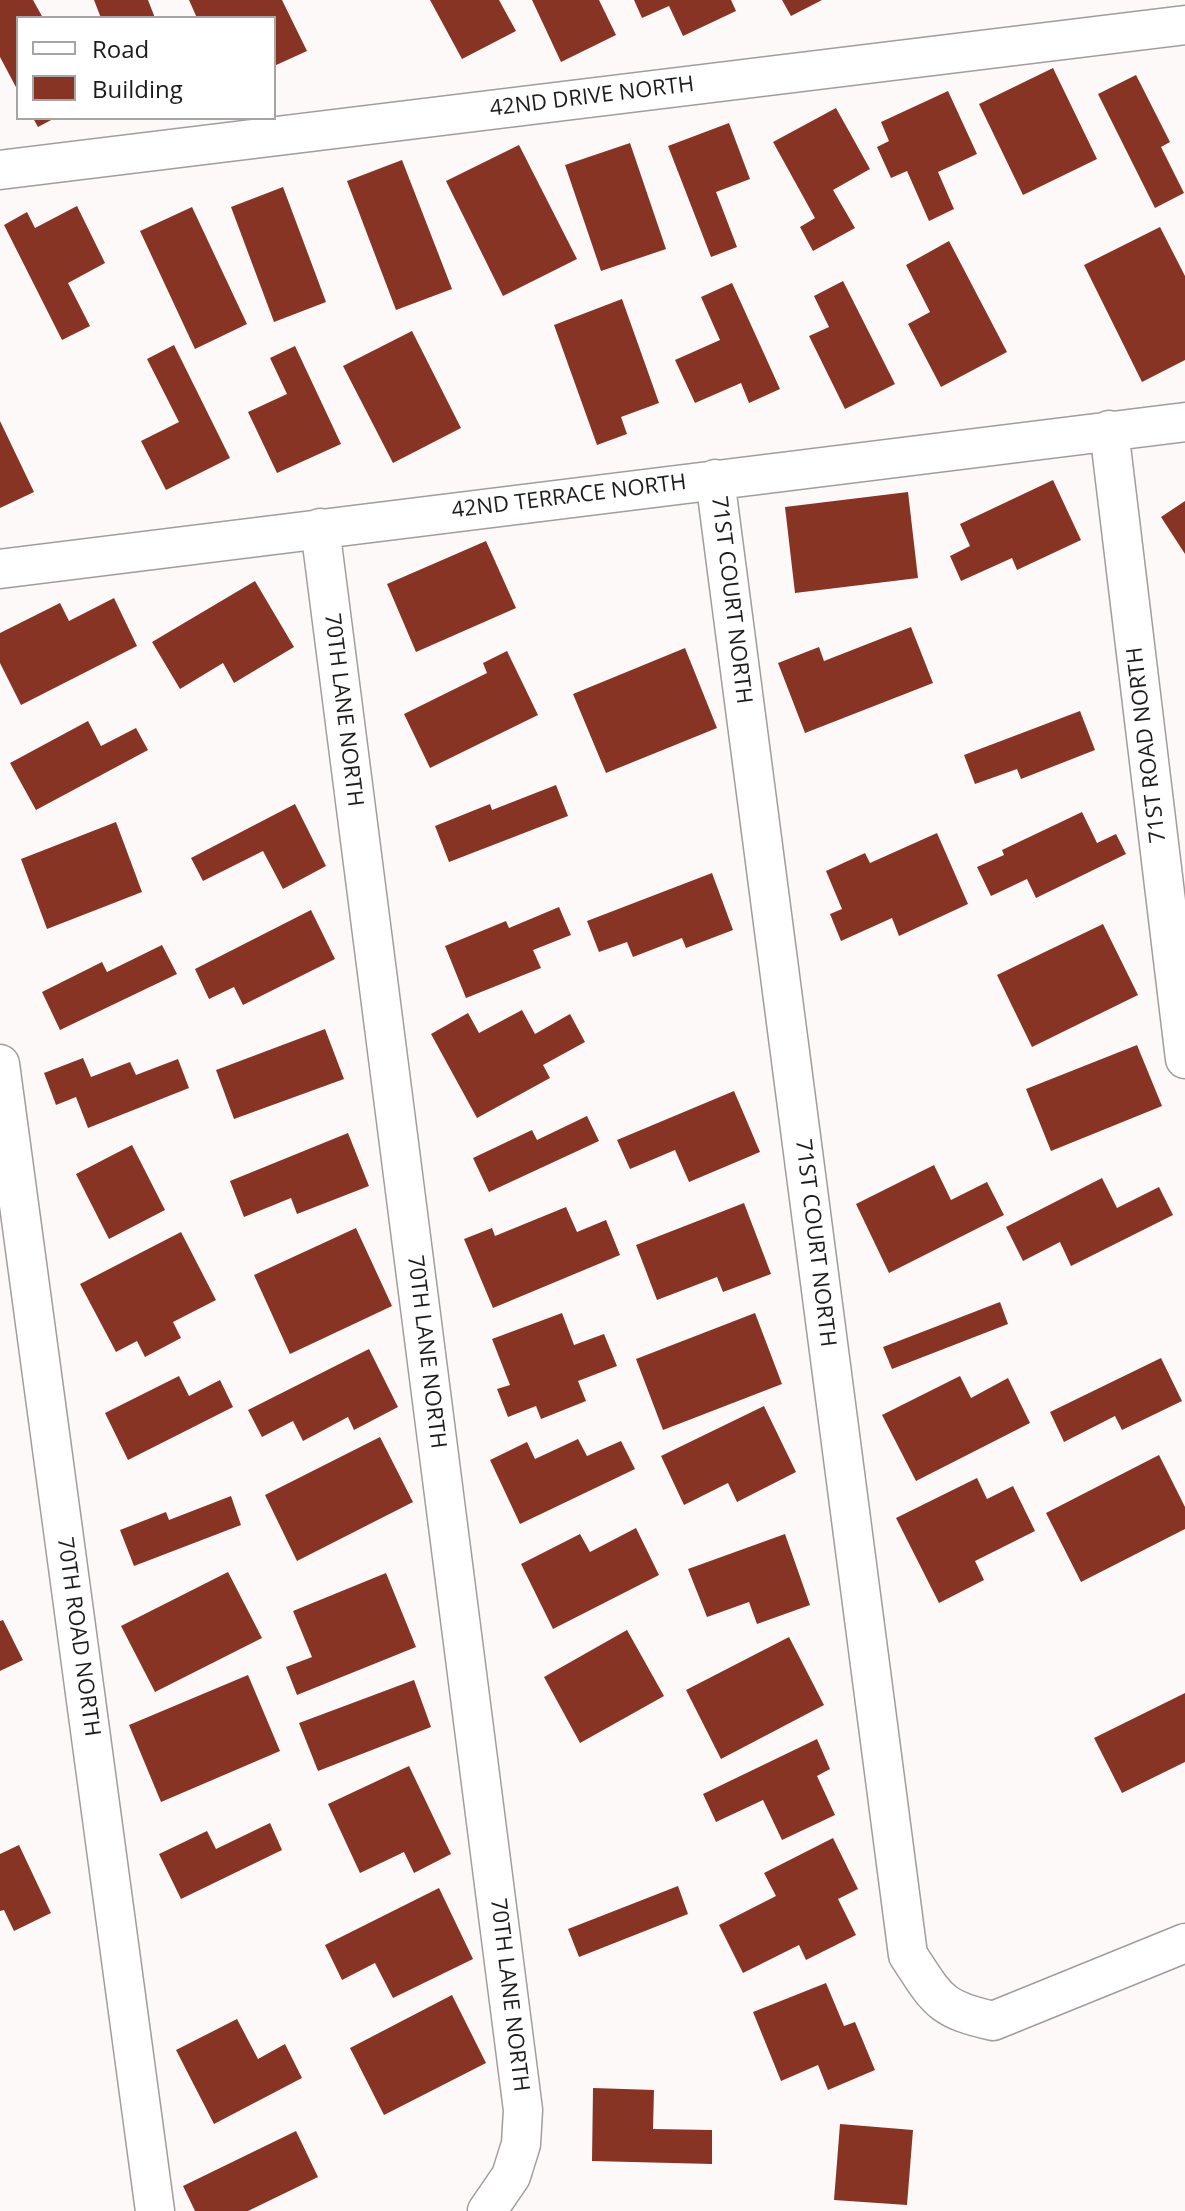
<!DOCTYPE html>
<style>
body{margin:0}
#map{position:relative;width:1185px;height:2211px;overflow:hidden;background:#fdf9f8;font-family:"Open Sans",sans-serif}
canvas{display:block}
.legend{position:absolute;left:16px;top:16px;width:260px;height:104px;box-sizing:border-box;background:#fff;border:2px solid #a5a5a4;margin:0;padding:10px 14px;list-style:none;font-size:24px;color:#1e1d1c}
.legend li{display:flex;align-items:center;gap:16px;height:40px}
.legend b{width:40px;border:2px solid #a5a5a4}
</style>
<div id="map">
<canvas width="1185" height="2211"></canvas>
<ul class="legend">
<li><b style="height:10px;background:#fff"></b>Road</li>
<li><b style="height:22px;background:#873425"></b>Building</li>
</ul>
</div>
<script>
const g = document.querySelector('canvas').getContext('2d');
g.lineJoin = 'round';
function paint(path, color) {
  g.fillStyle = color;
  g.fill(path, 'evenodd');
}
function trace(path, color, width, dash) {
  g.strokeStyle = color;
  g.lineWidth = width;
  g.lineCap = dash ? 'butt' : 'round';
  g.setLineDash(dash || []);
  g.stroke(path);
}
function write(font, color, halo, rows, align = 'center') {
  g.font = font + ' "Open Sans",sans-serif';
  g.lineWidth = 8;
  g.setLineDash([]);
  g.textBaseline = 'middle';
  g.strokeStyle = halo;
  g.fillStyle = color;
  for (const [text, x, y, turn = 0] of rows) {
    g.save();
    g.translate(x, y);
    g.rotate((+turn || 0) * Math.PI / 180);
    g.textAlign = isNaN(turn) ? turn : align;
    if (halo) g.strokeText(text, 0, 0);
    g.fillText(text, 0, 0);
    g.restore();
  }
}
paint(new Path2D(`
 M 0,0 L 33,0 L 43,18 L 18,18 L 18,91 L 0,57 Z
 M 94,0 L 148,0 L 155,18 L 101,18 Z
 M 189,0 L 282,0 L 307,51 L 274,66 L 274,18 L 197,18 Z
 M 430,0 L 499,0 L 516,31 L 462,59 Z
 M 532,0 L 599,0 L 616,35 L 561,62 Z
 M 634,0 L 731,0 L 736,11 L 683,36 L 669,6 L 642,18 Z
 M 782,0 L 822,0 L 791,16 Z
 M 1053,68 L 1097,159 L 1023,195 L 979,104 Z
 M 1136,75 L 1170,142 L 1161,147 L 1184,193 L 1155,208 L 1098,94 Z
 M 948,91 L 977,154 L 938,172 L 954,209 L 929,221 L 907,171 L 891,178 L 877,147 L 889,141 L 881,122 Z
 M 836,108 L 870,169 L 833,190 L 855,228 L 813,251 L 800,227 L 815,218 L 773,142 Z
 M 33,118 L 55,118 L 38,127 Z
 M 729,123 L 750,179 L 716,192 L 737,247 L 711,257 L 668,146 Z
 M 630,143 L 666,249 L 601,271 L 565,165 Z
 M 519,145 L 577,259 L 503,296 L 446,181 Z
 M 402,160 L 452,289 L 396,310 L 347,181 Z
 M 283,187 L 326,302 L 274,322 L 231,207 Z
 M 77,206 L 105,263 L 68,283 L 90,326 L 62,340 L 4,225 L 27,212 L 35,228 Z
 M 192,207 L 247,324 L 195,349 L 140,231 Z
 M 1160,227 L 1185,276 L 1185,360 L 1142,382 L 1084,265 Z
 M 949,241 L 1007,352 L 941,387 L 908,324 L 930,312 L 906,265 Z
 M 843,281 L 895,384 L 845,409 L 809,336 L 829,327 L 814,296 Z
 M 732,283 L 780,389 L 749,403 L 741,383 L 695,403 L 675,360 L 720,340 L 701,297 Z
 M 622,299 L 659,403 L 621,417 L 627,434 L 597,445 L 554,325 Z
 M 412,331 L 461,428 L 393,463 L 343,366 Z
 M 174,345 L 230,458 L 166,490 L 141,441 L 179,422 L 147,359 Z
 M 295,346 L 341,444 L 277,473 L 248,412 L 287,394 L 270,358 Z
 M 0,421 L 34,492 L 0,508 Z
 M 1053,480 L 1081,540 L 1017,570 L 1012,558 L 961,581 L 950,556 L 970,546 L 960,524 Z
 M 908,492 L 918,578 L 795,593 L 785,507 Z
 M 1185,501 L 1185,554 L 1161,517 Z
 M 486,541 L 516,608 L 416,652 L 387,584 Z
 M 255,581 L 294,647 L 234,683 L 223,663 L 180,689 L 152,642 Z
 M 114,598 L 137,646 L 21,705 L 0,663 L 0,633 L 60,603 L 69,621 Z
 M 911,627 L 933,683 L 805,733 L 778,663 L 819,647 L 824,661 Z
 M 685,648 L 717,728 L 606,773 L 573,694 Z
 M 507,651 L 538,715 L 430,768 L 404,714 L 487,673 L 483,663 Z
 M 1080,711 L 1095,750 L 1021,779 L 1017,769 L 975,784 L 964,755 Z
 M 88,721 L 101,746 L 136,728 L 148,750 L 36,810 L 10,763 Z
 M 556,785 L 568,816 L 449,862 L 435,826 L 490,804 L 492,810 Z
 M 295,804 L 326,866 L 283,889 L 263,851 L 203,881 L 191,858 Z
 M 1082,812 L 1097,843 L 1116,834 L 1126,854 L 1036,898 L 1027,879 L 991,896 L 977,867 L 1004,855 L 1002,850 Z
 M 116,822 L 142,892 L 47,929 L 21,859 Z
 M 937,833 L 968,904 L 899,936 L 892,918 L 841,941 L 830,914 L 842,909 L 826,871 L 865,853 L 870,863 Z
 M 712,873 L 733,930 L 686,948 L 682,938 L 633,957 L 627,942 L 599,952 L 587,921 Z
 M 559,907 L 571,935 L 533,950 L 541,968 L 466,998 L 445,946 L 506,921 L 509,928 Z
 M 311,910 L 335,959 L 243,1005 L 234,987 L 209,999 L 195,969 Z
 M 1103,924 L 1138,995 L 1032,1047 L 997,975 Z
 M 162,945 L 177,974 L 60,1030 L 42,992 L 102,962 L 107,972 Z
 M 522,1010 L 535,1034 L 570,1014 L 585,1042 L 543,1065 L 550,1078 L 477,1118 L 431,1034 L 468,1013 L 479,1033 Z
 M 325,1029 L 344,1079 L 234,1119 L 216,1070 Z
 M 1137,1045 L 1162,1106 L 1051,1151 L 1026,1089 Z
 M 83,1058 L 91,1077 L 130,1062 L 136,1075 L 178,1059 L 189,1088 L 88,1128 L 76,1097 L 56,1105 L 44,1073 Z
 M 734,1091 L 760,1152 L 689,1182 L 675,1150 L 630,1169 L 617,1140 Z
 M 587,1116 L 599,1141 L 489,1192 L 473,1158 L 532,1130 L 537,1140 Z
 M 348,1133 L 369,1186 L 297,1214 L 291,1198 L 244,1217 L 230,1181 Z
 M 132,1145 L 165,1210 L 109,1239 L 76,1174 Z
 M 934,1165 L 951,1200 L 987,1182 L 1004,1215 L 889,1273 L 856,1204 Z
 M 1102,1178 L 1117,1208 L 1159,1187 L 1173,1215 L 1071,1266 L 1060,1242 L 1023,1261 L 1006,1227 Z
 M 744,1203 L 771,1274 L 723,1292 L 717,1277 L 657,1300 L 636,1245 Z
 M 566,1207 L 577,1232 L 606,1220 L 620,1255 L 493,1308 L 464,1239 L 492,1228 L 495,1236 Z
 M 356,1228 L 392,1306 L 290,1354 L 254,1275 Z
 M 181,1232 L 216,1300 L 173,1322 L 181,1338 L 145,1357 L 137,1341 L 116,1352 L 80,1284 Z
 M 1000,1302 L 1008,1324 L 892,1369 L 883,1347 Z
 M 562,1313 L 574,1345 L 604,1334 L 617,1366 L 578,1381 L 586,1401 L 541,1419 L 536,1406 L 508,1417 L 497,1389 L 510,1385 L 492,1339 Z
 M 755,1313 L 782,1384 L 663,1430 L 636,1359 Z
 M 369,1349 L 398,1407 L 354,1430 L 348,1417 L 303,1441 L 293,1421 L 262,1437 L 248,1410 Z
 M 1161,1358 L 1182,1401 L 1122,1430 L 1115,1416 L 1064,1442 L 1050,1412 Z
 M 179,1376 L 189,1396 L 220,1380 L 233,1407 L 128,1460 L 105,1413 Z
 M 960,1376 L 971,1398 L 1008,1378 L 1030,1423 L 916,1481 L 882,1415 Z
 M 764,1406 L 796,1472 L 737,1502 L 728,1483 L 684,1505 L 661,1456 Z
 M 380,1437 L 413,1502 L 297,1561 L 265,1495 Z
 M 578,1439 L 587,1456 L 621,1441 L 635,1469 L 520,1524 L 490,1460 L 527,1442 L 535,1459 Z
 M 1159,1455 L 1185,1507 L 1185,1529 L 1081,1582 L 1046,1513 Z
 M 977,1478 L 987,1499 L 1013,1486 L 1035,1531 L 975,1561 L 984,1580 L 939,1603 L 896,1518 Z
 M 231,1496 L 241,1525 L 134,1566 L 120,1530 L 166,1512 L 169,1520 Z
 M 636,1528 L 659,1575 L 553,1629 L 521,1564 L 580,1534 L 590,1552 Z
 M 785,1534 L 810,1605 L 757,1624 L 749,1602 L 707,1617 L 688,1569 Z
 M 228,1572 L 262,1638 L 155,1692 L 121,1626 Z
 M 386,1573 L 416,1647 L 297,1695 L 286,1667 L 312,1657 L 293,1611 Z
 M 3,1620 L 23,1660 L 0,1671 L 0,1621 Z
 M 627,1630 L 664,1696 L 580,1743 L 544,1677 Z
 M 789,1637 L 824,1705 L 721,1759 L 686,1690 Z
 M 248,1675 L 280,1751 L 161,1802 L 129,1725 Z
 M 414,1680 L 431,1727 L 318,1771 L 299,1723 Z
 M 1185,1693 L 1185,1762 L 1122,1793 L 1094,1738 Z
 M 817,1739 L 830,1769 L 817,1776 L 835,1815 L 782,1840 L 763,1800 L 716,1822 L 703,1794 Z
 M 409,1766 L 451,1854 L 414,1873 L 404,1852 L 360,1873 L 328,1804 Z
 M 270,1823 L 282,1850 L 181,1899 L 159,1854 L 207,1831 L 216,1849 Z
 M 833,1838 L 858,1889 L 838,1899 L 856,1935 L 806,1960 L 799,1945 L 743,1973 L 719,1925 L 776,1896 L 764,1873 Z
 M 19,1845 L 51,1913 L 14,1931 L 4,1910 L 0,1911 L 0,1854 Z
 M 678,1886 L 688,1914 L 579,1957 L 568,1929 Z
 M 439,1888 L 473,1959 L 393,1998 L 375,1963 L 342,1980 L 325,1945 Z
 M 826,1983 L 844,2026 L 855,2022 L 875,2070 L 828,2090 L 818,2065 L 781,2081 L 753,2012 Z
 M 452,1995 L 486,2063 L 384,2115 L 350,2048 Z
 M 237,2019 L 258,2059 L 285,2044 L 302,2078 L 214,2124 L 176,2050 Z
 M 593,2088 L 654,2090 L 653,2129 L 712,2130 L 712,2164 L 592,2161 Z
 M 840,2124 L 913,2130 L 907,2205 L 834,2200 Z
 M 296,2131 L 318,2177 L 248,2211 L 195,2211 L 183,2186 Z`), '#873425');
const minor = new Path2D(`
 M 0,170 L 1185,25
 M 1109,430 L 1185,1059
 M 715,479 L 908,1955 C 937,1999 939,2009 993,2021 L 1185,1943
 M 320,528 L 523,2110 L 521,2144 L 511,2176 L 487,2211
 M 0,569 L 1185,422
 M 0,1064 L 155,2211`);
trace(minor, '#a19d9c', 41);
trace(minor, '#fff', 38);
write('22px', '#1e1d1c', '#fff', [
 ["42ND DRIVE NORTH",592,97,-7],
 ["42ND TERRACE NORTH",569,497,-7],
 ["71ST COURT NORTH",731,600,83],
 ["70TH LANE NORTH",343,710,83],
 ["71ST ROAD NORTH",1147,745,-97],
 ["71ST COURT NORTH",815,1243,83],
 ["70TH LANE NORTH",426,1352,83],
 ["70TH ROAD NORTH",78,1637,82],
 ["70TH LANE NORTH",509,1995,83]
]);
</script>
